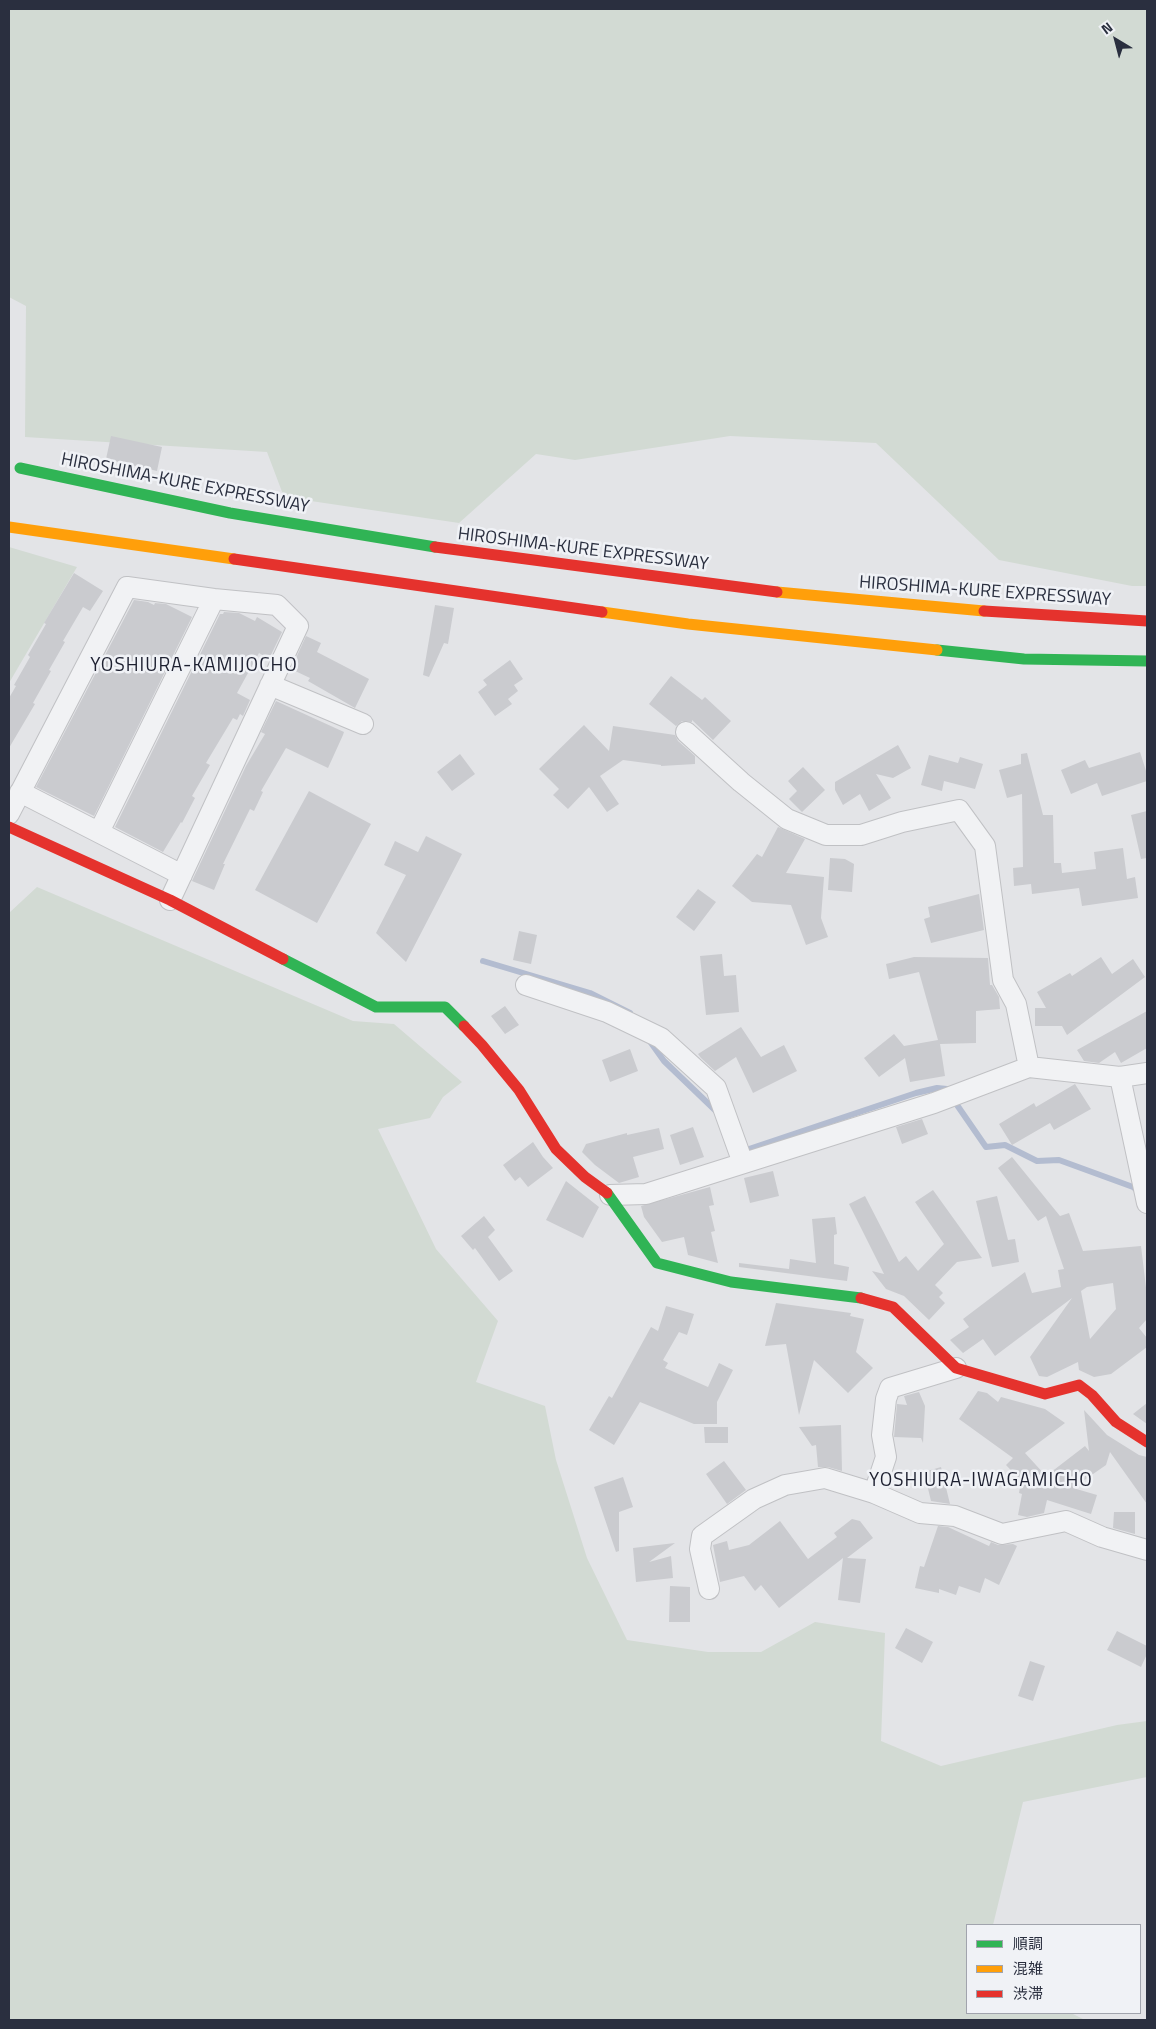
<!DOCTYPE html>
<meta charset="utf-8">
<style>
body{margin:0}
#map{position:relative;width:1156px;height:2029px;overflow:hidden;background:#e3e4e7;font-family:"Titillium Web","Noto Sans JP",sans-serif}
canvas{display:block}
.frame{position:absolute;inset:0;border:10px solid #2a2f3f;pointer-events:none}
.legend{position:absolute;left:966px;top:1924px;width:175px;height:90px;box-sizing:border-box;background:#f0f2f6;border:1px solid #a1a4ad;margin:0;padding:6px 9px;list-style:none;font-size:15px;color:#2a2f3f}
.legend li{display:flex;align-items:center;gap:10px;height:25px}
.legend b{width:25px;border:1px solid #a1a4ad}
.north{position:absolute;left:1091px;top:15px;width:50px;height:50px;-webkit-text-stroke:4px #f0f2f6;paint-order:stroke;rotate:323deg;font-size:14px;font-weight:700;line-height:20px;text-align:center;color:#2a2f3f}
.north::after{content:'';display:block;margin:auto;width:18px;height:22px;background:#2a2f3f;clip-path:polygon(50% 0,100% 100%,50% 72%,0 100%)}
</style>
<div id="map">
<canvas width="1156" height="2029"></canvas>
<div class="frame"></div>
<ul class="legend">
<li><b style="height:6px;background:#30b455"></b>順調</li>
<li><b style="height:6px;background:#ff9f0a"></b>混雑</li>
<li><b style="height:6px;background:#e5322d"></b>渋滞</li>
</ul>
<div class="north">N</div>
</div>
<script>
const g = document.querySelector('canvas').getContext('2d');
g.lineJoin = 'round';
function paint(path, color) {
  g.fillStyle = color;
  g.fill(path, 'evenodd');
}
function trace(path, color, width, dash) {
  g.strokeStyle = color;
  g.lineWidth = width;
  g.lineCap = dash ? 'butt' : 'round';
  g.setLineDash(dash || []);
  g.stroke(path);
}
function write(font, color, halo, rows, align = 'center') {
  g.font = font + ' "Titillium Web",sans-serif';
  g.lineWidth = 5;
  g.setLineDash([]);
  g.textBaseline = 'middle';
  g.strokeStyle = halo;
  g.fillStyle = color;
  for (const [text, x, y, turn = 0] of rows) {
    g.save();
    g.translate(x, y);
    g.rotate((+turn || 0) * Math.PI / 180);
    g.textAlign = isNaN(turn) ? turn : align;
    if (halo) g.strokeText(text, 0, 0);
    g.fillText(text, 0, 0);
    g.restore();
  }
}
paint(new Path2D(`
 M 9,9 L 1147,9 L 1147,586 L 1132,586 L 999,560 L 876,443 L 730,436 L 575,460 L 536,454 L 459,523 L 284,497 L 267,452 L 25,437 L 26,306 L 9,297 Z
 M 9,547 L 77,567 L 9,683 Z
 M 37,887 L 353,1021 L 394,1024 L 462,1082 L 443,1097 L 430,1118 L 378,1129 L 436,1249 L 498,1321 L 476,1382 L 545,1406 L 556,1460 L 587,1558 L 627,1640 L 708,1652 L 761,1652 L 815,1622 L 885,1633 L 881,1741 L 941,1766 L 1117,1725 L 1147,1721 L 1147,1777 L 1023,1802 L 993,1925 L 967,1925 L 967,2013 L 1071,2013 L 1085,2020 L 9,2020 L 9,913 Z`), '#d2dad3');
trace(new Path2D(`
 M 483,961 L 590,993 L 630,1013
 M 649,1040 L 664,1061 L 717,1112
 M 957,1105 L 986,1147 L 1005,1145 L 1037,1161 L 1059,1160 L 1133,1187 L 1138,1191
 M 749,1149 L 916,1093 L 937,1088 L 947,1089`), '#b3bcd0', 6);
paint(new Path2D(`
 M 111,436 L 162,447 L 157,471 L 106,459 Z
 M 74,573 L 103,591 L 90,611 L 83,607 L 63,641 L 65,642 L 49,670 L 51,671 L 33,703 L 35,704 L 9,748 L 9,698 L 16,686 L 14,685 L 30,657 L 28,655 L 46,624 L 44,623 Z
 M 134,600 L 148,602 L 154,605 L 155,603 L 166,604 L 192,617 L 94,816 L 36,787 Z
 M 435,605 L 454,608 L 448,644 L 444,643 L 429,677 L 423,675 Z
 M 224,612 L 239,613 L 255,621 L 257,617 L 282,632 L 269,659 L 259,653 L 237,693 L 250,700 L 243,716 L 240,714 L 237,720 L 233,718 L 206,763 L 210,765 L 192,796 L 195,798 L 182,823 L 181,822 L 163,852 L 115,827 L 220,614 L 223,614 Z
 M 306,636 L 321,643 L 317,652 L 369,679 L 355,708 L 308,681 L 310,678 L 291,669 Z
 M 510,660 L 523,679 L 514,685 L 518,691 L 508,699 L 512,704 L 495,716 L 478,692 L 487,685 L 483,680 Z
 M 671,676 L 702,700 L 705,697 L 731,721 L 713,740 L 692,720 L 692,722 L 682,721 L 676,726 L 649,704 Z
 M 276,701 L 344,732 L 343,735 L 328,768 L 286,748 L 261,791 L 263,792 L 254,811 L 250,809 L 223,864 L 225,864 L 214,890 L 192,881 L 246,766 L 265,734 L 261,732 Z
 M 584,725 L 609,751 L 613,726 L 675,735 L 678,741 L 695,756 L 695,764 L 661,766 L 661,765 L 623,760 L 600,776 L 619,804 L 607,812 L 589,787 L 568,809 L 553,795 L 559,789 L 539,769 Z
 M 898,745 L 911,768 L 893,778 L 876,774 L 891,798 L 869,811 L 860,794 L 843,805 L 835,790 L 835,782 Z
 M 1140,752 L 1147,774 L 1147,781 L 1102,796 L 1097,783 L 1071,794 L 1061,770 L 1085,760 L 1089,768 Z
 M 1027,753 L 1043,815 L 1053,815 L 1054,863 L 1061,863 L 1062,873 L 1096,869 L 1094,852 L 1123,848 L 1127,879 L 1135,877 L 1138,898 L 1082,906 L 1079,888 L 1032,894 L 1031,884 L 1014,886 L 1013,868 L 1023,867 L 1022,794 L 1007,798 L 999,770 L 1021,764 L 1021,754 Z
 M 460,754 L 475,774 L 452,791 L 437,772 Z
 M 929,755 L 958,763 L 960,757 L 983,764 L 975,789 L 944,781 L 942,791 L 921,785 Z
 M 803,767 L 825,790 L 802,812 L 789,799 L 797,791 L 788,781 Z
 M 309,791 L 371,824 L 317,923 L 255,890 Z
 M 1147,811 L 1147,858 L 1141,859 L 1131,815 Z
 M 778,827 L 805,839 L 786,873 L 824,877 L 821,918 L 828,937 L 806,945 L 791,905 L 752,902 L 732,886 L 757,854 L 762,857 Z
 M 426,836 L 462,854 L 406,962 L 376,933 L 406,875 L 384,865 L 395,841 L 418,852 Z
 M 830,858 L 845,859 L 854,864 L 852,892 L 828,890 Z
 M 698,889 L 716,902 L 694,931 L 676,917 Z
 M 979,894 L 984,930 L 931,943 L 924,919 L 930,917 L 928,907 Z
 M 519,931 L 537,935 L 531,964 L 513,960 Z
 M 722,954 L 724,976 L 736,975 L 739,1012 L 706,1015 L 700,956 Z
 M 914,957 L 988,958 L 990,985 L 992,985 L 999,997 L 1000,1009 L 976,1011 L 976,1043 L 940,1044 L 945,1076 L 910,1082 L 905,1058 L 879,1077 L 864,1058 L 894,1034 L 904,1046 L 938,1040 L 919,972 L 889,979 L 886,964 Z
 M 1101,957 L 1112,974 L 1133,959 L 1145,977 L 1067,1035 L 1062,1026 L 1035,1026 L 1035,1008 L 1046,1008 L 1037,992 L 1070,973 L 1072,976 Z
 M 505,1006 L 519,1025 L 505,1034 L 491,1016 Z
 M 1147,1011 L 1147,1048 L 1121,1063 L 1115,1052 L 1099,1063 L 1084,1061 L 1077,1050 Z
 M 741,1027 L 761,1057 L 784,1045 L 797,1071 L 753,1093 L 736,1057 L 715,1071 L 701,1058 L 698,1054 Z
 M 630,1049 L 638,1071 L 610,1082 L 602,1060 Z
 M 1075,1084 L 1091,1109 L 1054,1130 L 1050,1123 L 1012,1145 L 999,1124 L 1034,1103 L 1036,1107 Z
 M 922,1119 L 928,1134 L 902,1144 L 896,1127 Z
 M 693,1127 L 704,1157 L 680,1165 L 670,1135 Z
 M 659,1128 L 664,1149 L 633,1157 L 639,1177 L 619,1183 L 595,1165 L 582,1152 L 586,1144 L 627,1133 L 627,1135 Z
 M 533,1142 L 543,1157 L 553,1168 L 528,1187 L 520,1177 L 515,1181 L 503,1165 Z
 M 1012,1157 L 1060,1216 L 1069,1213 L 1083,1251 L 1141,1246 L 1147,1296 L 1147,1319 L 1139,1328 L 1147,1338 L 1147,1347 L 1111,1374 L 1094,1377 L 1079,1370 L 1078,1362 L 1047,1377 L 1039,1376 L 1030,1357 L 1072,1298 L 995,1356 L 983,1339 L 963,1353 L 950,1340 L 969,1327 L 963,1319 L 1025,1272 L 1032,1293 L 1061,1287 L 1058,1270 L 1064,1269 L 1046,1216 L 1038,1221 L 998,1168 ZM 1113,1283 L 1116,1309 L 1090,1339 L 1081,1291 L 1087,1287 Z
 M 773,1171 L 779,1196 L 750,1203 L 744,1178 Z
 M 566,1181 L 599,1207 L 583,1238 L 546,1220 Z
 M 710,1187 L 714,1205 L 709,1206 L 715,1231 L 711,1232 L 718,1263 L 688,1255 L 684,1237 L 662,1242 L 644,1217 L 641,1206 Z
 M 933,1190 L 982,1258 L 957,1262 L 935,1285 L 943,1293 L 939,1297 L 945,1303 L 929,1320 L 904,1296 L 886,1289 L 872,1271 L 884,1274 L 849,1204 L 865,1196 L 899,1262 L 906,1256 L 918,1271 L 944,1244 L 915,1202 Z
 M 997,1196 L 1008,1240 L 1015,1239 L 1019,1262 L 992,1267 L 976,1201 Z
 M 484,1216 L 495,1230 L 488,1237 L 513,1271 L 499,1281 L 475,1248 L 473,1250 L 461,1236 Z
 M 835,1217 L 837,1234 L 834,1235 L 834,1264 L 849,1267 L 847,1281 L 739,1267 L 739,1263 L 789,1269 L 790,1259 L 816,1263 L 812,1219 Z
 M 776,1303 L 851,1313 L 850,1316 L 864,1319 L 856,1352 L 873,1368 L 848,1393 L 814,1360 L 799,1415 L 786,1344 L 765,1346 Z
 M 666,1306 L 694,1314 L 687,1335 L 679,1332 L 663,1360 L 668,1363 L 665,1368 L 708,1387 L 719,1363 L 733,1370 L 717,1402 L 717,1424 L 694,1424 L 640,1402 L 614,1445 L 589,1430 L 609,1396 L 612,1398 L 651,1327 L 658,1331 Z
 M 978,1391 L 987,1393 L 998,1402 L 1001,1397 L 1045,1409 L 1065,1423 L 1025,1453 L 1046,1476 L 1085,1446 L 1089,1451 L 1084,1410 L 1107,1435 L 1139,1455 L 1147,1457 L 1147,1504 L 1110,1452 L 1106,1465 L 1073,1488 L 1097,1495 L 1091,1514 L 1047,1500 L 1044,1513 L 1027,1517 L 1018,1515 L 1022,1494 L 1019,1493 L 1021,1481 L 1006,1465 L 1013,1458 L 959,1419 Z
 M 919,1392 L 925,1406 L 923,1443 L 921,1438 L 894,1437 L 897,1404 L 907,1405 L 904,1396 Z
 M 1147,1403 L 1147,1424 L 1133,1414 Z
 M 841,1425 L 842,1471 L 828,1467 L 818,1467 L 816,1445 L 812,1446 L 799,1427 Z
 M 704,1427 L 728,1427 L 728,1443 L 705,1443 Z
 M 724,1461 L 746,1490 L 727,1504 L 706,1474 Z
 M 941,1467 L 950,1504 L 931,1501 L 924,1472 Z
 M 623,1477 L 633,1507 L 619,1512 L 619,1551 L 616,1552 L 594,1487 Z
 M 1114,1512 L 1135,1512 L 1135,1534 L 1113,1528 Z
 M 852,1519 L 860,1521 L 873,1538 L 847,1558 L 866,1559 L 860,1603 L 838,1600 L 843,1558 L 779,1608 L 761,1585 L 755,1591 L 744,1576 L 720,1582 L 713,1545 L 727,1541 L 729,1550 L 749,1545 L 780,1521 L 808,1559 L 837,1537 L 834,1533 Z
 M 938,1526 L 948,1527 L 989,1546 L 991,1542 L 998,1545 L 1013,1544 L 1017,1546 L 999,1585 L 985,1578 L 980,1593 L 959,1586 L 956,1595 L 939,1589 L 939,1593 L 915,1588 L 920,1566 L 924,1567 Z
 M 675,1543 L 649,1562 L 671,1556 L 673,1578 L 636,1582 L 633,1548 Z
 M 670,1586 L 690,1587 L 690,1622 L 669,1622 Z
 M 906,1628 L 933,1642 L 922,1663 L 895,1648 Z
 M 1117,1631 L 1147,1646 L 1147,1654 L 1141,1667 L 1107,1650 Z
 M 1030,1661 L 1045,1666 L 1033,1701 L 1018,1696 Z`), '#cacbcf');
const street = new Path2D(`
 M 270,685 L 363,724
 M 686,732 L 741,782 L 787,819 L 826,835 L 861,835 L 902,822 L 959,810 L 985,846 L 1003,980 L 1016,1004 L 1029,1067
 M 20,792 L 182,875
 M 9,814 L 127,587 L 214,599 L 277,605 L 298,626 L 170,900
 M 99,832 L 214,599
 M 526,985 L 607,1012 L 661,1038 L 716,1088 L 743,1163
 M 1120,1077 L 1147,1203
 M 610,1195 L 646,1194 L 934,1103 L 1029,1067 L 1120,1077 L 1147,1073
 M 874,1493 L 886,1457 L 882,1435 L 886,1399 L 890,1388 L 956,1368
 M 709,1589 L 700,1549 L 702,1536 L 754,1499 L 785,1485 L 825,1478 L 874,1493 L 920,1513 L 955,1516 L 1002,1534 L 1066,1521 L 1102,1537 L 1147,1550`);
trace(street, '#c0c1c4', 22);
trace(street, '#f1f2f4', 20);
trace(new Path2D(`
 M 20,468 L 230,513 L 435,547
 M 937,650 L 1024,659 L 1147,661
 M 283,959 L 376,1007 L 445,1007 L 464,1026
 M 607,1193 L 657,1263 L 731,1282 L 861,1298`), '#30b455', 11);
trace(new Path2D(`
 M 9,527 L 234,559
 M 777,592 L 984,611
 M 602,612 L 688,624 L 937,650`), '#ff9f0a', 11);
trace(new Path2D(`
 M 435,547 L 777,592
 M 234,559 L 602,612
 M 984,611 L 1147,621
 M 9,827 L 170,900 L 283,959
 M 464,1026 L 482,1045 L 519,1090 L 556,1149 L 585,1177 L 607,1193
 M 861,1298 L 893,1307 L 956,1368 L 1045,1394 L 1079,1385 L 1092,1395 L 1116,1422 L 1147,1442`), '#e5322d', 11);
write('18px', '#2a2f3f', '#f0f2f6', [
 ["HIROSHIMA-KURE EXPRESSWAY",185,484,11],
 ["HIROSHIMA-KURE EXPRESSWAY",583,550,7],
 ["HIROSHIMA-KURE EXPRESSWAY",985,592,4]
]);
g.letterSpacing = '1px';
write('19px', '#1d2030', '#f0f2f6', [
 ["YOSHIURA-KAMIJOCHO",194,666],
 ["YOSHIURA-IWAGAMICHO",981,1481]
]);
g.letterSpacing = '0px';
</script>
